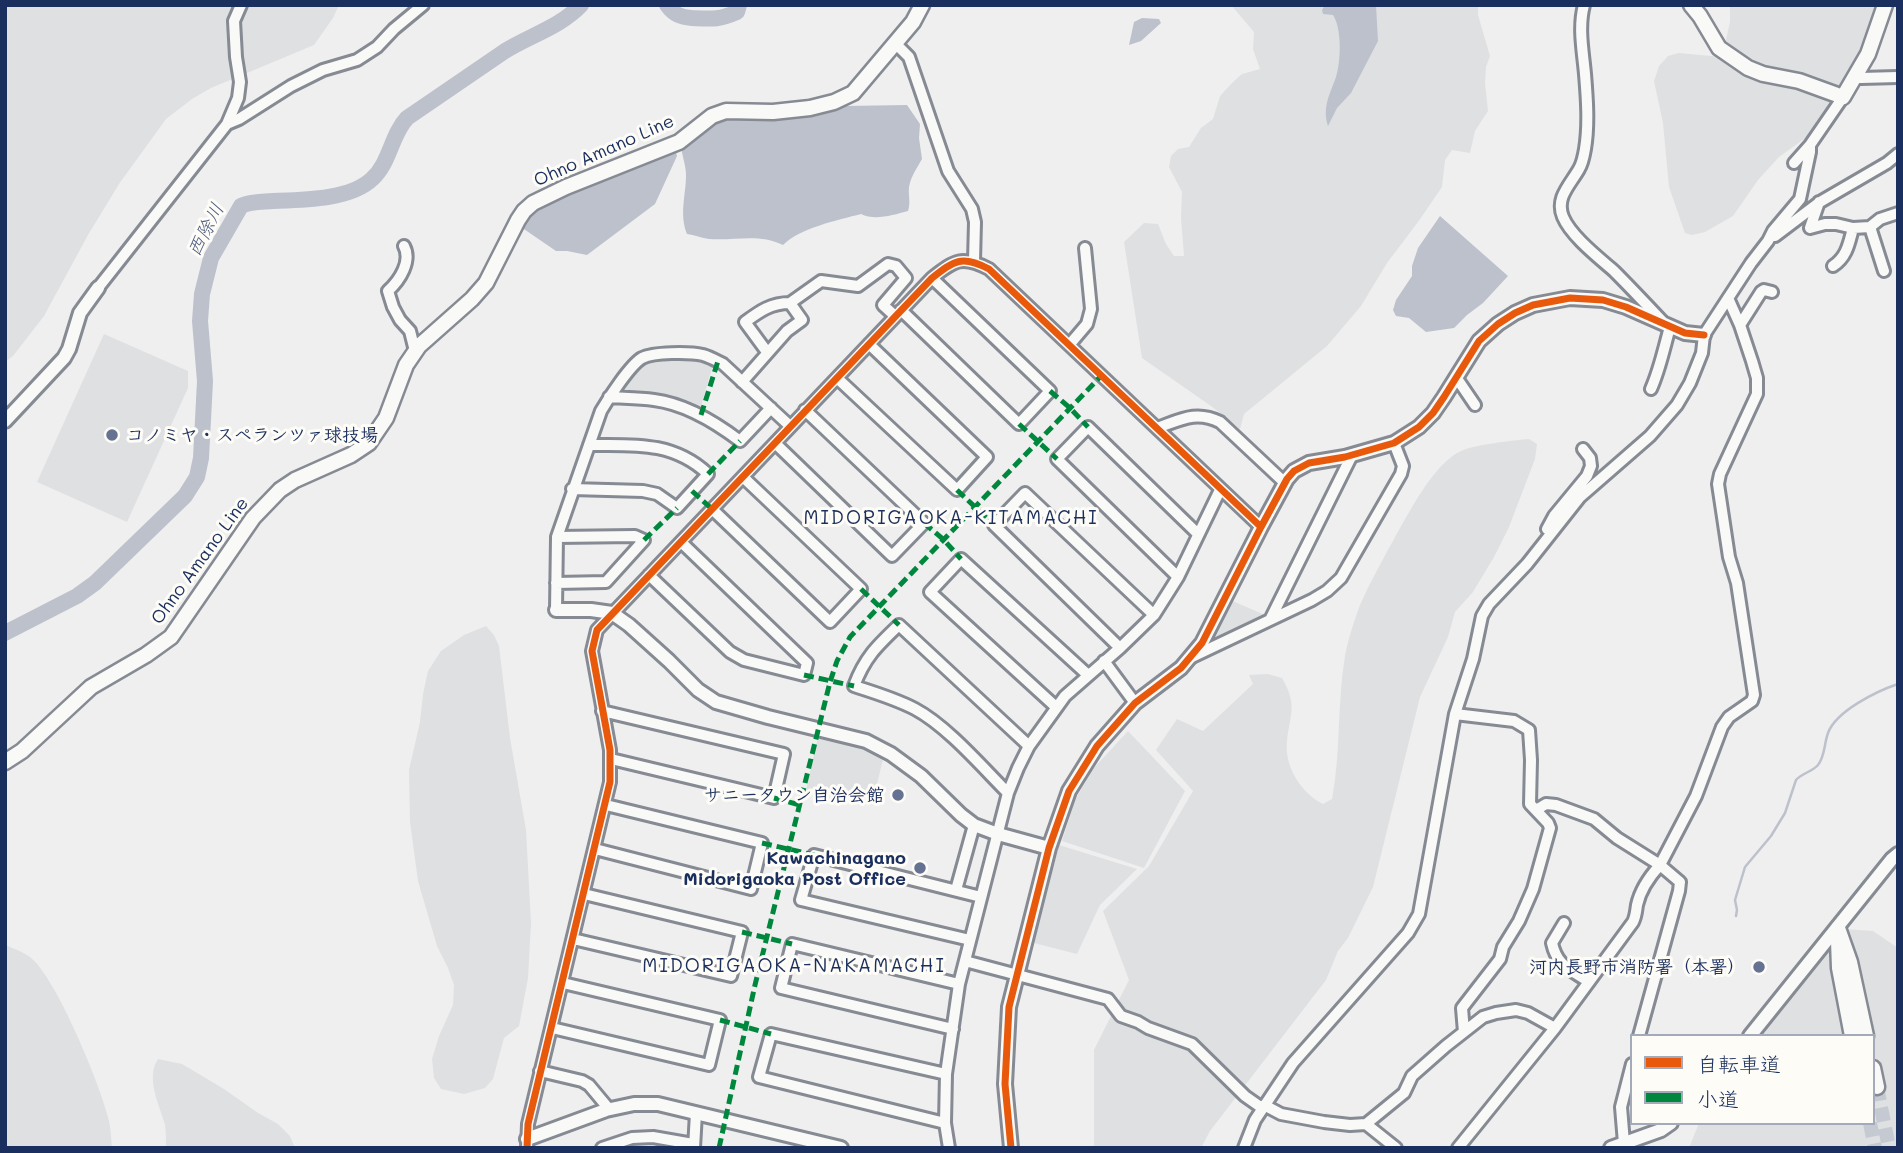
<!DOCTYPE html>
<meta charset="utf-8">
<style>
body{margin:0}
#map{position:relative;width:1903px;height:1153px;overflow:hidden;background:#efefef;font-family:Mali,"Klee One",sans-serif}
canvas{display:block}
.frame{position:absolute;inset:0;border:7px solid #1b2f5e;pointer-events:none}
.legend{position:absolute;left:1630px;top:1034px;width:245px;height:91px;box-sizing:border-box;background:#fdfcf7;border:2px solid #a3aaba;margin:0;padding:9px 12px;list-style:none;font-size:21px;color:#1b2f5e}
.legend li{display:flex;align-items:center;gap:14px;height:35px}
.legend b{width:35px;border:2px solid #a3aaba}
</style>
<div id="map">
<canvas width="1903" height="1153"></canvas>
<div class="frame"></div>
<ul class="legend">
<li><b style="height:9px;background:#e8590c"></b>自転車道</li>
<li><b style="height:9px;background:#00873e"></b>小道</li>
</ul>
</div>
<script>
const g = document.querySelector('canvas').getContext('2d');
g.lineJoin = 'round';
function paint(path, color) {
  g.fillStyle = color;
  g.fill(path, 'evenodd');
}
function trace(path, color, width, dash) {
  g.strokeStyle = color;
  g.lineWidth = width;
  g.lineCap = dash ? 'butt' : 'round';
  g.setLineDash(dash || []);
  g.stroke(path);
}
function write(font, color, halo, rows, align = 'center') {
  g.font = font + ' Mali,"Klee One",sans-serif';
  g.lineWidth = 6;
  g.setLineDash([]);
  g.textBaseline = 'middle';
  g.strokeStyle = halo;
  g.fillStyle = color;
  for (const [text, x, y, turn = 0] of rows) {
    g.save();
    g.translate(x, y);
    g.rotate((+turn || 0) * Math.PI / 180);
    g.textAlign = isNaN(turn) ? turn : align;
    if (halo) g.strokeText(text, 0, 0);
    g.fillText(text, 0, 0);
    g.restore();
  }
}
paint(new Path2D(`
 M 5,5 L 339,5 L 333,18 L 314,45 L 211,88 L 192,99 L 166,119 L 119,184 L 88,235 L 44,316 L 13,356 L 5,362 Z
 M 1231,5 L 1478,5 L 1478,15 L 1490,56 L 1486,67 L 1485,83 L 1488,111 L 1475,131 L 1470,153 L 1452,150 L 1445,160 L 1442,187 L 1418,222 L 1387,263 L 1361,306 L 1327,346 L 1244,414 L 1240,429 L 1211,406 L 1142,358 L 1124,242 L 1144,223 L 1158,224 L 1166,244 L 1174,256 L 1184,256 L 1181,218 L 1182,192 L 1169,167 L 1171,156 L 1178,149 L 1189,147 L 1201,128 L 1213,119 L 1220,96 L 1233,82 L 1242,74 L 1260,69 L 1253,49 L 1254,32 Z
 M 1730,5 L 1875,5 L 1872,31 L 1861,75 L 1822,126 L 1779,157 L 1758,180 L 1733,216 L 1705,232 L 1692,235 L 1685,233 L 1669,187 L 1663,123 L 1654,81 L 1659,66 L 1668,56 L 1679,53 L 1722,57 L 1730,22 Z
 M 104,334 L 188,371 L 188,388 L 127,522 L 37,482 Z
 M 693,355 L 714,361 L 699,413 L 612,396 L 640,361 Z
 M 1529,439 L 1537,444 L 1535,459 L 1509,527 L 1494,557 L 1473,592 L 1455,612 L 1448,637 L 1420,697 L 1373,887 L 1348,938 L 1338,951 L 1326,980 L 1210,1131 L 1201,1148 L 1094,1148 L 1094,1050 L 1129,980 L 1103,911 L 1149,866 L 1193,791 L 1156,750 L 1177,719 L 1203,731 L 1253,684 L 1249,675 L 1268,674 L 1282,678 C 1298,706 1290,713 1287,741 C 1284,766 1301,793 1323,804 L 1332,799 C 1341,752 1337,703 1345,656 C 1348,640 1354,621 1360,605 C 1370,582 1382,561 1394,539 C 1409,513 1433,464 1461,451 C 1473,445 1515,440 1529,439 Z
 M 1228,599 L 1265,615 L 1263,620 L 1213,645 L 1206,642 Z
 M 486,626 L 494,635 L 499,646 L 510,738 L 526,830 L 531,923 L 528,978 L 519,1026 L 504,1038 L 493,1079 L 485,1088 L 464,1094 L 441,1089 L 434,1078 L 432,1059 L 439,1036 L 453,1005 L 454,985 L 448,968 L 437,946 L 418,881 L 410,822 L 409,770 L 420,722 L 423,694 L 428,671 L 441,651 L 464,635 Z
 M 1128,731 L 1185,791 L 1144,868 L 1062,841 L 1075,800 L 1094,768 Z
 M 818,737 L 860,747 L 883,759 L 872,805 L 806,790 Z
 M 1059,845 L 1137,869 L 1100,905 L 1077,954 L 1034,943 Z
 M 1844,929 L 1873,931 L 1898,948 L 1898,1148 L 1689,1148 L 1699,1123 L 1873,1123 L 1873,1036 L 1758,1036 L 1819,956 Z
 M 5,945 C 13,948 23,952 30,957 C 56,977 101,1086 109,1121 C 111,1130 111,1139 112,1148 L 5,1148 Z
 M 158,1059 L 182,1064 L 224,1089 L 258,1113 L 278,1124 L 290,1136 L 295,1148 L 166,1148 C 166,1140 166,1132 165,1125 C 160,1106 145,1078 158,1059 Z`), '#dee0e2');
paint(new Path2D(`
 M 1325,5 L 1376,5 L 1378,41 L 1351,93 L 1337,108 L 1328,126 C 1322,107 1330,94 1336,77 C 1341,62 1342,28 1333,15 L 1323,14 L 1322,10 Z
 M 1142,18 L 1159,19 L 1161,23 L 1141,41 L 1129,45 L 1134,22 Z
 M 907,105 L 920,124 L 919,138 L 922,159 C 917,168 911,176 909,187 C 908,195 911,202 908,211 C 893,215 875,221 861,214 C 838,220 800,228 783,245 C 759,233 735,241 709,239 C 702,238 694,235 687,234 C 679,214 686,195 686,175 C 686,165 682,156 681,146 L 716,119 L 732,115 L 806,115 L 845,106 Z
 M 675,149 L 677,156 L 655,204 L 587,255 L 567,251 L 556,251 L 518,225 L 534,206 Z
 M 1440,216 L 1508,276 L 1483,303 L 1467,315 L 1454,328 L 1426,332 L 1409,318 L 1396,316 L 1393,310 L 1396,300 L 1412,276 L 1412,266 L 1418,248 Z`), '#bdc1cc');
trace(new Path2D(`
 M 1736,916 L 1737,910 L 1735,900 L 1745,867 L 1771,836 L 1785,813 L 1796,780 C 1802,773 1812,772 1818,765 C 1825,756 1824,744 1828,733 C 1836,711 1877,691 1898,684`), '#bdc1cc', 2.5);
trace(new Path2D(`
 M 667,5 C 674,15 681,17 692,18 C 712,19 719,20 737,12 L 739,5
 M 5,633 L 77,596 L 95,583 L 185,496 L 197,477 L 201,458 L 205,381 L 200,321 L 202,294 L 211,258 L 241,206 C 251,201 262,202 273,201 C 302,200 350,200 372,179 C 390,163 391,135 407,118 L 505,51 C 531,35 560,27 581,5`), '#bdc1cc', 16);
trace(new Path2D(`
 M 1877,1087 L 1889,1148
 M 1870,1123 L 1875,1148`), '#c5c9d2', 14, [14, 7]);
const minor = new Path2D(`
 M 1584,5 C 1578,28 1583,51 1585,74 C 1587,98 1589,125 1585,149 C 1584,155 1582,164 1579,169 C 1570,185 1555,198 1563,217 C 1571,236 1598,257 1614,271 C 1630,287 1646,304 1662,321
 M 895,43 L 909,57 L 948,171 L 972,209 L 975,222 L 974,261
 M 1855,77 L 1861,78 L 1898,77
 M 227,124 L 239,119 L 291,86 L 323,70 L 357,60 L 377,47 L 394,29 L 423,5
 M 1794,163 L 1810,145
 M 1819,202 L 1810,228 L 1825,224 L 1836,224 L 1853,228 L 1870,227 L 1880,219 L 1898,213
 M 1870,227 L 1884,271
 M 1775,236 L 1820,202 L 1887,163 L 1898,154
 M 404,246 C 412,261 400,280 388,291 L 393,307 L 400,320 L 410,331 L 415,351
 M 1833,266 C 1847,257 1849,243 1853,228
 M 98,288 L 227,124 L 238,98 L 240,82 L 236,57 L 234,21 L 241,5
 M 901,310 L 1019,424 L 1050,391 L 932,278
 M 1740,325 L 1761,292 L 1764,290 L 1772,292
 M 1070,344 L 1087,324 L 1091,309 L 1085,248
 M 767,352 L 745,322 C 760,311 771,303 790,303
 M 1456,377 L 1475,405
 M 837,378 L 957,490 L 987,457 L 869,344
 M 742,382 L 787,331 L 802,320 L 790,303 L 821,281 L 858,286 L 888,264 L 896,266 L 906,278 L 883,305 L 895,316
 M 1651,389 C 1660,369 1664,348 1670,327
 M 609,397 C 624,398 639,398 654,400 C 686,404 715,422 740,441 L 771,408
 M 1157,428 C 1180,420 1196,410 1220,422 L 1285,483
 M 775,443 L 892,556 L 924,523 L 805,410
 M 572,489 L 643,491 L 657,494 L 677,508 L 708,474 C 673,441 633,445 589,445
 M 712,509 L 830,622 L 861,589 L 743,477
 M 1547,529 L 1554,516 L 1587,476 L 1591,466 L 1590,458 L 1583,449
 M 649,575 L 730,652 L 744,660 L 804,675 L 807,663 L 681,542
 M 1178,577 L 1057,459 L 1088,427 L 1198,534
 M 556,583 L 606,582 L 644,540 L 635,536 L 557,537
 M 556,610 L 557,537 L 601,411 C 608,399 630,365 642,358 C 653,352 690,352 703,355 C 710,357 717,361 723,364 L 790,426
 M 1270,620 L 1352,455
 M 1120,648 L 994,525 L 1025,493 L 1154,615
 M 1192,657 L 1312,600 L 1327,591 L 1341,578 L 1401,474 L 1403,466 L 1394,443
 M 1104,661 L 1135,703
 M 1056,707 L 930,592 L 961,559 L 1088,675
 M 602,711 L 784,754 L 774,798 L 611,759
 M 1455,714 L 1514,721 L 1529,730 L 1531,760 L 1530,804 L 1548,823 L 1550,828 L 1533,889 L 1519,921 L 1503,947 L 1500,959 L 1462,1008 L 1464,1032
 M 1008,793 C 982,767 947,726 915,709 C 896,699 876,693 854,686 C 865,657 877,646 899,625 L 1029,746
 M 1536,810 L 1546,804 L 1556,805 L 1594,819 L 1617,838 L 1660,865 L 1680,882 L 1679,891 L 1639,1036
 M 595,849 L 751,889 L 762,843 L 606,805
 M 956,890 L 974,825
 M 1564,923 L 1552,943 C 1557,966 1570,969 1589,982
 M 573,939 L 731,976 L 742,932 L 584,894
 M 970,940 L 801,900 L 814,855 L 981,897
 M 965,961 L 1108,999 L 1121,1016 L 1138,1022 L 1148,1028 L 1192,1044 L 1245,1096 L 1262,1108
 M 552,1028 L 709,1065 L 720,1020 L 563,983
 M 953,1029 L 781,988 L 792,944 L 959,984
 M 540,1071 L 582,1081 L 589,1085 L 609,1109
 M 1264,1105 L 1281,1114 L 1324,1122 L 1350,1125 L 1366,1124 L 1404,1093 L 1412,1076 L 1446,1046 L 1483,1017 L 1496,1013 L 1516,1010 L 1528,1013 L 1555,1028
 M 945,1123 L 759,1077 L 771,1034 L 946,1074
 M 1366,1124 L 1396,1148
 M 1624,1143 L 1621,1107 L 1632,1064
 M 527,1148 L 528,1124 L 610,782 L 610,750 L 592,651 L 597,630 L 932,278 C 955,260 962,255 989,269 L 1261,527
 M 602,1148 L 632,1138 L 653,1137 L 693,1144
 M 694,1148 L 696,1113
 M 949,1148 L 945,1123 L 946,1074 L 959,984 L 1008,793 L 1018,768 L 1029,746 L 1065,696 L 1120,648 L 1154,615 L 1178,577 L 1220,490
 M 1244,1148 L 1255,1120 L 1293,1063 L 1408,933 L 1419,914 L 1455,714 L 1473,659 L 1482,616 L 1489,604 L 1527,564 L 1580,497 L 1650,436 L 1677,405 L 1690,383 L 1702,353 L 1704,335 L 1751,263 L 1768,241 L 1773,231 L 1800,199 L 1810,152 L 1810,145 L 1843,97
 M 1458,1148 L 1555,1028 L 1633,922 C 1636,916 1636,911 1637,905 C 1640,891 1650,876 1660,865 L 1696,796 L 1722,727 L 1729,717 L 1752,701 L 1754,695 L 1737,583 L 1729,557 L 1718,484 L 1720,474 L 1757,394 L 1757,378 L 1752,361 L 1740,325 L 1728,298`);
const tertiary = new Path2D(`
 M 5,421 L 64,358 L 69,349 L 80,313 L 98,288
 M 556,610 L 591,610 L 612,613 L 629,625 L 669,661 L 698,690 L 716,702 L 768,717 L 866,741 L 891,754 L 921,776 L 961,815 L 974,825 L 998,834 L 1049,848
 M 1750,1036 L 1892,859 L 1898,854
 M 527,1139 L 606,1110 L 634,1104 L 658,1104 L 841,1148
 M 1011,1148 L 1005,1084 L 1009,1007 L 1049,848 L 1069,791 L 1097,746 L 1135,703 L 1181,668 L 1202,643 L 1261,527 L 1287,479 L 1294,471 L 1309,463 L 1345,457 L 1394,443 L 1419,427 L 1433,413 L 1444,397 L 1479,341 L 1498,324 L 1515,313 L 1533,305 L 1570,298 L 1603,300 L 1626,307 L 1685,333 L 1704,335
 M 1611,1148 L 1661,1130 L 1671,1123`);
const secondary = new Path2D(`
 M 1691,5 L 1700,16 L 1719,48 L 1748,68 L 1763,74 L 1799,81 L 1843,97 L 1868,54 L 1885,5
 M 5,762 L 22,751 L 91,687 L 146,655 L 171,637 L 253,518 L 280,490 L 295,480 L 351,455 L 369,443 L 386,418 L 406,365 L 419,346 L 472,299 L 486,283 L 518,220 L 524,211 L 533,203 L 566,187 L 679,142 L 712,116 L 726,111 L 773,112 L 810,108 L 834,102 L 853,93 L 913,22 L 922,5
 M 1838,928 L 1850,962 L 1866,1036
 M 1838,941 L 1839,968 L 1852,1036
 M 1873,1068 L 1877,1087`);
trace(minor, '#868a93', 16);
trace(tertiary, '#868a93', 18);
trace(secondary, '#868a93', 19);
trace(minor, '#f9f9f8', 10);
trace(tertiary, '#f9f9f8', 12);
trace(secondary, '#f9f9f8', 14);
trace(new Path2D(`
 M 1050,391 L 1070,408 L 1088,427
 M 701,415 L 718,361
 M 1019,424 L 1057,459
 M 708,474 L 740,441
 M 957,490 L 994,525
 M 692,491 L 712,509
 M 924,523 L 944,540 L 961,559
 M 644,540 L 677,508
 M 861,589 L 899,625
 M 804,675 L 854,686
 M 774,798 L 800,805
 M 762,843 L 814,855
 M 742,932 L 792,944
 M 720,1020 L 771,1034
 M 719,1148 L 755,985 L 830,682 L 837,661 L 850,637 L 1102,375`), '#00873e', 5, [10, 5]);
trace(new Path2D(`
 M 527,1148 L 528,1124 L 610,782 L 610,750 L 592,651 L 597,630 L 932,278 C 955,260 962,255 989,269 L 1261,527
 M 1011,1148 L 1005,1084 L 1009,1007 L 1049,848 L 1069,791 L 1097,746 L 1135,703 L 1181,668 L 1202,643 L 1261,527 L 1287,479 L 1294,471 L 1309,463 L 1345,457 L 1394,443 L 1419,427 L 1433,413 L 1444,397 L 1479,341 L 1498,324 L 1515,313 L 1533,305 L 1570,298 L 1603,300 L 1626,307 L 1685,333 L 1704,335`), '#e8590c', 7);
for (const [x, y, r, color] of [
 [112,435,7,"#657291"],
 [898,795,7,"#657291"],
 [920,868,7,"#657291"],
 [1759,967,7,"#657291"]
]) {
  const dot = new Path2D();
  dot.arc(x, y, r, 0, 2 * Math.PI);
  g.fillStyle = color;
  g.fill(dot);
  trace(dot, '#fdfcf7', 2.5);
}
write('18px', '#1b2f5e', '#fdfcf7', [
 ["Ohno Amano Line",604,151,-24],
 ["Ohno Amano Line",200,561,-54]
]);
write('bold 18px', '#1b2f5e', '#fdfcf7', [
 ["コノミヤ・スペランツァ球技場",126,435,"left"],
 ["サニータウン自治会館",884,795],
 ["Kawachinagano",906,858],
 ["Midorigaoka Post Office",906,879],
 ["河内長野市消防署（本署）",1745,967]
], 'right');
write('italic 19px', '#4c5b7f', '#fdfcf7', [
 ["西除川",206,230,-63]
]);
g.letterSpacing = '2px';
write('19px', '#1b2f5e', '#fdfcf7', [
 ["MIDORIGAOKA-KITAMACHI",951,518],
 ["MIDORIGAOKA-NAKAMACHI",794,966]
]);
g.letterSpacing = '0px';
</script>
